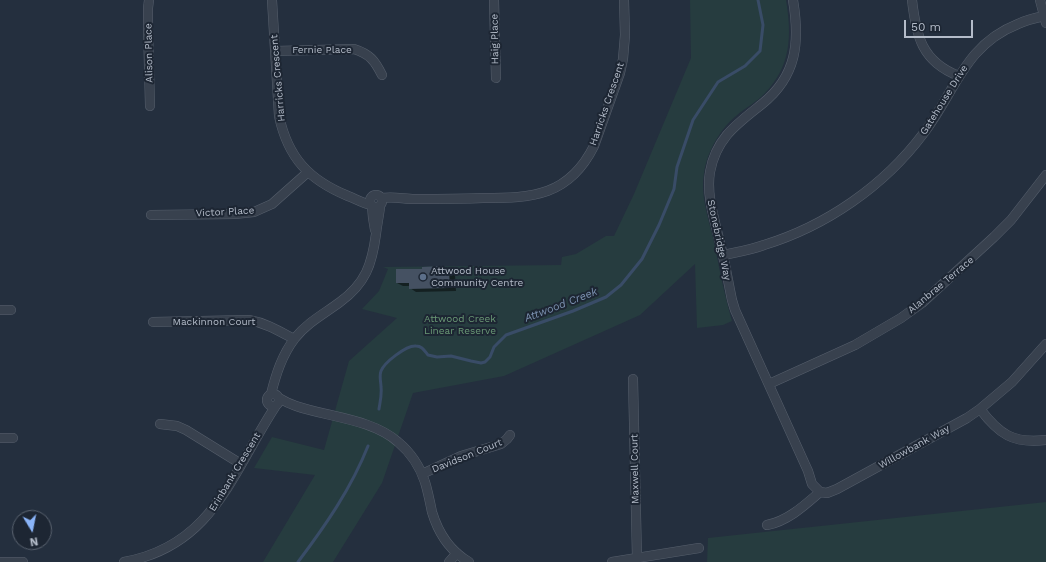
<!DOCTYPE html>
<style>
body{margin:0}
#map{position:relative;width:1046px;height:562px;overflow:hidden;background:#242f3e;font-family:"Work Sans",sans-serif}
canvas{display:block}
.north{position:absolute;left:12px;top:510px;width:40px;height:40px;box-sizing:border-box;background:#1d2633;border:1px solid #59626f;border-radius:50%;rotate:170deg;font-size:11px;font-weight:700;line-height:16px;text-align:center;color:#b4bcc9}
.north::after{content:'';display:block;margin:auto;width:14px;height:18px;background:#8ab4f8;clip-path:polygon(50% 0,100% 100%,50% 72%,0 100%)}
.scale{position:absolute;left:904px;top:20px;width:69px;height:18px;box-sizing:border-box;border:2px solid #b4bcc9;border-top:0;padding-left:5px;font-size:12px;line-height:14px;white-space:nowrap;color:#b4bcc9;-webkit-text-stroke:3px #1d2633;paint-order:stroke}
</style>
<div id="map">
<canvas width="1046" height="562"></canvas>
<div class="north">N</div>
<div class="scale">50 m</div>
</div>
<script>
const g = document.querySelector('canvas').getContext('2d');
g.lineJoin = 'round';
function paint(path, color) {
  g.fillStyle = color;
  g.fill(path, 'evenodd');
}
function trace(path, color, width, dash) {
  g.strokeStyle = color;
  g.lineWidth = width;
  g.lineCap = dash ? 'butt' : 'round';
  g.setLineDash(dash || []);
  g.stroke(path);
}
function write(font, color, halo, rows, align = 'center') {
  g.font = font + ' "Work Sans",sans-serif';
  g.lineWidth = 4;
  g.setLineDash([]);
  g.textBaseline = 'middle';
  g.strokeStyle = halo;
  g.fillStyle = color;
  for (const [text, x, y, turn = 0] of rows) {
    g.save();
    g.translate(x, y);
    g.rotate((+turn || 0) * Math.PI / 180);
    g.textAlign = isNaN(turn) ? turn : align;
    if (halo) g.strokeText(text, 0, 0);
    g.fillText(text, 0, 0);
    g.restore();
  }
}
paint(new Path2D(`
 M 690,0 L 786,0 C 792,36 791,66 765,93 C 757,102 745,108 736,116 C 720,129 707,152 704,173 C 700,194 708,217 713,238 C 719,266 724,294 732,321 L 723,325 L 697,328 L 695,264 L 640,315 L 504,376 L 413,393 L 382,483 L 333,562 L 263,562 L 315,475 L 254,468 L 272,437 L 324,450 L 349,361 L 397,318 L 362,309 L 379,291 L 388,269 L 383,267 L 561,265 L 562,257 L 576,254 L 606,236 L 614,236 L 634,194 L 691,58 Z
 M 1046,502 L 1046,562 L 707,562 L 708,538 Z`), '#263c3f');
paint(new Path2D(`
 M 442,267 L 455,275 L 456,291 L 416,292 L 410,288 L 410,286 L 403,286 L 397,283 L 423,270 Z`), '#0007');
trace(new Path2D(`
 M 379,409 C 380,402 382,395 381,387 C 381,382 379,376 381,371 C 384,363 406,345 416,346 C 422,346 424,350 428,355 L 437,357 L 451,356 L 471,361 L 481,363 L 485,362 L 490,357 L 494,347 L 506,335 L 573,311 L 606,297 L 621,285 L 642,259 L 659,225 L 674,189 L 677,167 L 693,120 L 718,82 L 745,66 L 760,51 L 763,25 L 758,0
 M 298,562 C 325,526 351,489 368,446`), '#394c67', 3);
paint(new Path2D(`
 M 442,266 L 442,270 L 449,270 L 450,288 L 409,289 L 409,283 L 396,283 L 396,269 L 422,269 L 422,267 Z`), '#455162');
const street = new Path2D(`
 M 149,0 L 148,8 L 148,28 L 150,106
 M 272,0 L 279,116 C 288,158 309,180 348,196 C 356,199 362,203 371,205
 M 494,0 L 496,78
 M 793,0 C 800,42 797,76 762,104 C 737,124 716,138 710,172 C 706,195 715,221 720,243 C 725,262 728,281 732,300 L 735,310 L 808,471 L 812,484 L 820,492
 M 912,0 C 916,36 922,62 959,76
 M 1040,0 L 1046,23
 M 275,51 L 354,49 C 370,54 375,61 382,75
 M370 201a6 6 0 1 1 12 0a6 6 0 1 1-12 0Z
 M 382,198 C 393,196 404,199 415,199 C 438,199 460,199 483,198 C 533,198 569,196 594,146 L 620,73 L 623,59 L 625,35 L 624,0
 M 372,206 L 373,218 L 375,230
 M 151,215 L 235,214 L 254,212 L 272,204 L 308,172
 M 723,255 C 737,252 751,250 764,245 C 826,226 884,186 923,134 C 955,93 964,45 1018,24 C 1026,20 1035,18 1044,16
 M 0,310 L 11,310
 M 153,322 L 249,320 C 266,323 279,331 294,339
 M 633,379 L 637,558
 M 769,384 L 855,345 L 901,318 L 922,303 L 994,237 L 1011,220 L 1046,175
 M267 400a6 6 0 1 1 12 0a6 6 0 1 1-12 0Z
 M 271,394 C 276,374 282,355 295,338 C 308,322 324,314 340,302 C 366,283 372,264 376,234 C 377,225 379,216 380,207
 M 279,398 C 284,401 290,404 296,406 C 328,417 372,419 398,442 C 410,452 420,467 425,482 C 428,492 430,502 432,512 C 438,532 450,551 469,562
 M 980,409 C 999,434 1013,444 1046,440
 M 160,424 L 177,426 L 186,430 L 241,464
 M 0,438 L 13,438
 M 422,474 L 461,456 L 501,444 L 507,439 L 510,435
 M 767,525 C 788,521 805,505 820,492 L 827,493 L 837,489 L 967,418 L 980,409 L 1012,382 L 1046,344
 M 0,562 L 23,562
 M 124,562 C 213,546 232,473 275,407
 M 449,562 L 457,553
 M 612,562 L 699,548`);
trace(street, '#565f6c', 10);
trace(street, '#38414e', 9);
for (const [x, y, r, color] of [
 [423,277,4,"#5c6f8a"]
]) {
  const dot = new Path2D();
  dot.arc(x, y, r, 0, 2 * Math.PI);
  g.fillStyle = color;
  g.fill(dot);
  trace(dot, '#1d2633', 1.5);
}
write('10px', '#b4bcc9', '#1d2633', [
 ["Haig Place",495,39,-91],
 ["Fernie Place",322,50],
 ["Alison Place",149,53,-91],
 ["Harricks Crescent",278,78,-95],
 ["Gatehouse Drive",944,100,-58],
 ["Harricks Crescent",607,104,-71],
 ["Victor Place",225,212,-3],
 ["Stonebridge Way",719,240,78],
 ["Alanbrae Terrace",941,285,-40],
 ["Mackinnon Court",214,322],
 ["Willowbank Way",914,447,-29],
 ["Davidson Court",467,456,-22],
 ["Maxwell Court",635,469,-91],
 ["Erinbank Crescent",235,472,-59]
]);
write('10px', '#b4bcc9', '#1d2633', [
 ["Attwood House",431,271],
 ["Community Centre",431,283]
], 'left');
write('10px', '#6b9a76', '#1d2633', [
 ["Attwood Creek",460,319],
 ["Linear Reserve",460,331]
]);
write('italic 11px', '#7c92b1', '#1d2633', [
 ["Attwood Creek",561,305,-21]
]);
</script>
